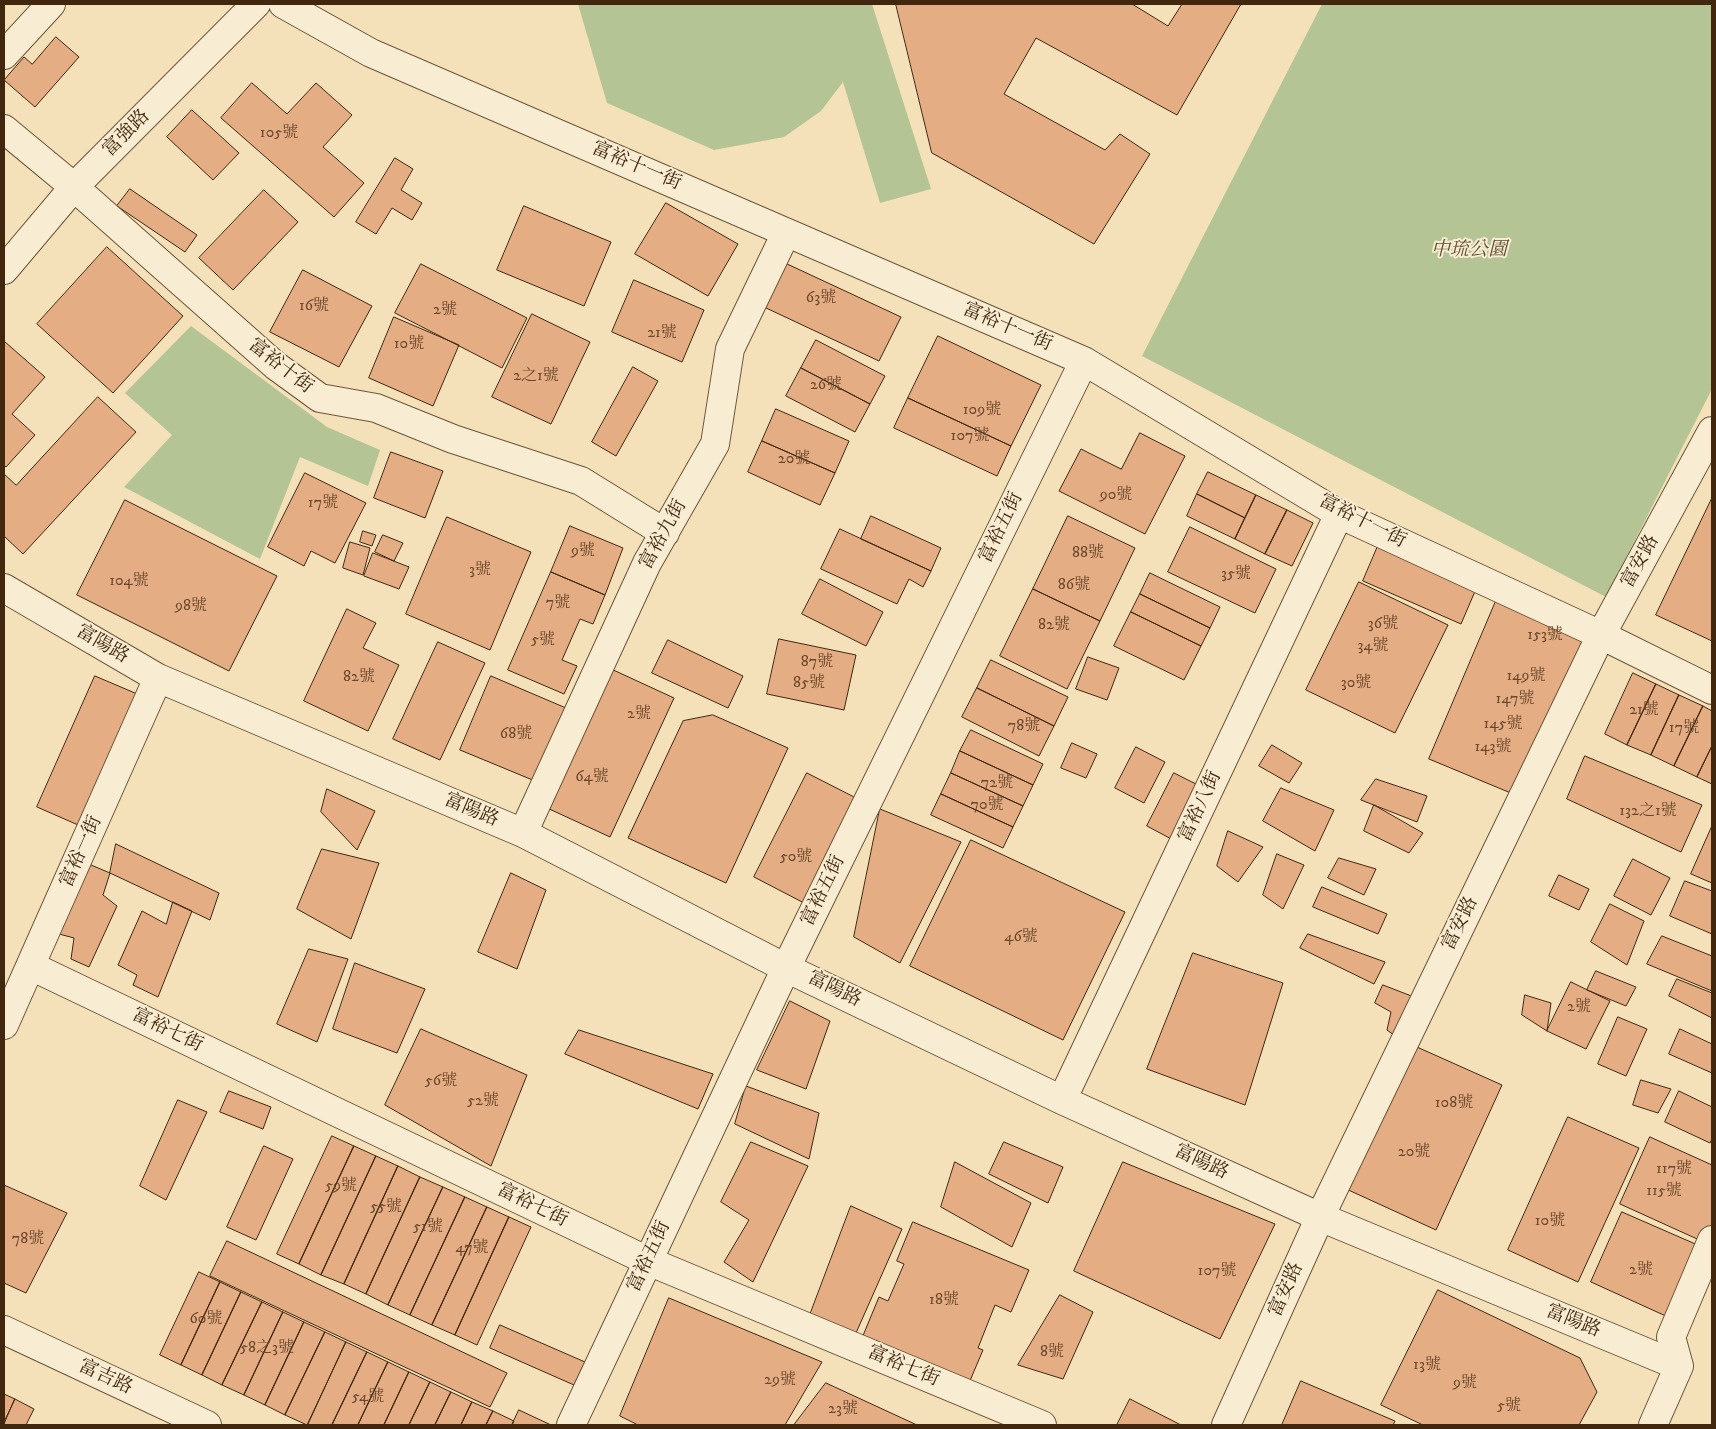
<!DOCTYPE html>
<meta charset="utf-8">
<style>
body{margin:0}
#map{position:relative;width:1716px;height:1429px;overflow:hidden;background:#f4e1b9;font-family:"IM FELL DW Pica",serif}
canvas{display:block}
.frame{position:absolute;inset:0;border:5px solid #40270e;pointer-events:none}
</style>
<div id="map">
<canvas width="1716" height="1429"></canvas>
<div class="frame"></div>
</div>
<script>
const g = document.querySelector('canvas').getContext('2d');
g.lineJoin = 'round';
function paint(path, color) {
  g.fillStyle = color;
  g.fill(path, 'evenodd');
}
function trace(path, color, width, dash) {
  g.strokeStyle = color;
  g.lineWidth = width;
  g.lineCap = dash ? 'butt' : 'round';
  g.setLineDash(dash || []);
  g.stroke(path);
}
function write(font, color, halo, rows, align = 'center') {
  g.font = font + ' "IM FELL DW Pica","Noto Serif TC",serif';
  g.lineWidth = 4;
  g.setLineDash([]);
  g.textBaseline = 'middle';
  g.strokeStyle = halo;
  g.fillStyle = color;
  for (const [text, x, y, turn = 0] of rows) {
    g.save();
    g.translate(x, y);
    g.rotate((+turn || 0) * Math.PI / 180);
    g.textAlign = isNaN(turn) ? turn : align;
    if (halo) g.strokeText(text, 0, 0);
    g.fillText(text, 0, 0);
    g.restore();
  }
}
paint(new Path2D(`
 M 578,4 L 872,4 L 931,189 L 880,203 L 843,82 L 821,111 L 784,137 L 714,150 L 607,103 Z
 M 1322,4 L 1712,4 L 1712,389 L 1606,597 L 1142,356 Z
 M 191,326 L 327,427 L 380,450 L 368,486 L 300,457 L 260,559 L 124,487 L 172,435 L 125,393 Z`), '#b5c494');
const building = new Path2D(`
 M 896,4 L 1132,4 L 1168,26 L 1182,4 L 1241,4 L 1177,115 L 1036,38 L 1004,94 L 1105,150 L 1120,134 L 1150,154 L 1094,244 L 932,153 Z
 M 56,37 L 79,57 L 35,107 L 4,80 L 24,57 L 32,64 Z
 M 252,83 L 287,114 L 316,83 L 352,115 L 323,147 L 364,183 L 334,217 L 221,118 Z
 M 192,110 L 239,153 L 213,180 L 167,137 Z
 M 395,158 L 413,169 L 401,190 L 422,203 L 412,220 L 392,208 L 376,234 L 356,222 Z
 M 130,189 L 197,235 L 185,252 L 117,206 Z
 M 264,190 L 298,222 L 233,290 L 199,258 Z
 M 666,203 L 738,244 L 708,296 L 635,254 Z
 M 524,206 L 611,242 L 584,306 L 497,270 Z
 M 107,247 L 183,316 L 113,393 L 37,324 Z
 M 785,263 L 901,317 L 879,361 L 764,307 Z
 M 421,264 L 527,318 L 502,368 L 395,313 Z
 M 303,270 L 372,306 L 339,367 L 270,332 Z
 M 634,280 L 704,310 L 682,362 L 612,332 Z
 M 532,314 L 590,342 L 551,424 L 492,397 Z
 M 394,317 L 459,345 L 433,406 L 369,378 Z
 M 938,336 L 1041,385 L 1011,446 L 908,398 Z
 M 816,340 L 885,376 L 870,404 L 801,368 Z
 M 4,341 L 45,377 L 12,414 L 35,435 L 6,467 L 4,465 Z
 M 633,367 L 658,381 L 616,456 L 592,442 Z
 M 801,368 L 870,404 L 855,432 L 786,396 Z
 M 98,397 L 136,432 L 23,554 L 4,536 L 4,474 L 16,485 Z
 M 908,398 L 1011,446 L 997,476 L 894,428 Z
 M 776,409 L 849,441 L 835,473 L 762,441 Z
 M 1140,433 L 1185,456 L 1145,534 L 1059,491 L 1081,449 L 1121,469 Z
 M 762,441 L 835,473 L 820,505 L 748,472 Z
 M 391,452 L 443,471 L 425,518 L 374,498 Z
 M 1208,472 L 1256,495 L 1245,518 L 1197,494 Z
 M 305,473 L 366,503 L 335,563 L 311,551 L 304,566 L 268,547 Z
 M 1197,494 L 1245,518 L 1235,539 L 1187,516 Z
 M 1256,495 L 1287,510 L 1265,554 L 1235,539 Z
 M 1712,498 L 1712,641 L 1656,615 Z
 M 125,500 L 277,576 L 229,671 L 77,595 Z
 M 1287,510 L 1313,523 L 1292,566 L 1265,554 Z
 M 871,516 L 941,548 L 931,571 L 861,539 Z
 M 1068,516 L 1135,548 L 1100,621 L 1033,589 Z
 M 447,517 L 531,552 L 490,650 L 406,614 Z
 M 570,526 L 623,548 L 605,595 L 551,572 Z
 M 1190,527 L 1276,569 L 1255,613 L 1168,572 Z
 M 840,529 L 931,571 L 923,587 L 909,579 L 897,604 L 821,569 Z
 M 363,531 L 376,535 L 372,546 L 360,542 Z
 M 383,535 L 403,543 L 394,561 L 375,552 Z
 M 350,542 L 370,548 L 363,575 L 343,568 Z
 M 1378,546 L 1476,589 L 1461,624 L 1363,581 Z
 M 373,553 L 409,567 L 399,589 L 364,576 Z
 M 551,572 L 605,595 L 593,624 L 580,619 L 562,660 L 577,666 L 564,694 L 508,670 Z
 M 1150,573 L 1220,607 L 1210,628 L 1140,594 Z
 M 820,579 L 883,612 L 866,646 L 802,614 Z
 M 1359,582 L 1448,625 L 1395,733 L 1306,690 Z
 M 1033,589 L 1100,621 L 1067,689 L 1000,656 Z
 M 1140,594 L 1210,628 L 1201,646 L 1131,612 Z
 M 1499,594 L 1588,632 L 1518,796 L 1429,759 Z
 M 347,609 L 376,623 L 363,648 L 399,665 L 368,731 L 304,701 Z
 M 1131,612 L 1201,646 L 1184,680 L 1114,646 Z
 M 779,639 L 856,655 L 844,710 L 767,694 Z
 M 668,640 L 743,676 L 728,708 L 652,673 Z
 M 438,642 L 485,663 L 440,760 L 393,739 Z
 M 1088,657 L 1119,668 L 1107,700 L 1076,689 Z
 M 991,660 L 1068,697 L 1054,726 L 977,688 Z
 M 609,668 L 674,698 L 610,837 L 545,807 Z
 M 1633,673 L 1656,684 L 1627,745 L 1605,734 Z
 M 95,676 L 142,696 L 85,828 L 37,807 Z
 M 491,676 L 566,708 L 535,781 L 460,750 Z
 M 1656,684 L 1679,695 L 1651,755 L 1627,745 Z
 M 977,688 L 1054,726 L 1039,756 L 962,717 Z
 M 1679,695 L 1703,706 L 1674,766 L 1651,755 Z
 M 1703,706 L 1712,711 L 1712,746 L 1697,777 L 1674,766 Z
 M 713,715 L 788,748 L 726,883 L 628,838 L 683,721 Z
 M 971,730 L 1043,764 L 1033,785 L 960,751 Z
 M 1072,743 L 1097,754 L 1086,778 L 1061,768 Z
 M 1272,745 L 1302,763 L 1289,783 L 1259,766 Z
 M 1712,746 L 1712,784 L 1697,777 Z
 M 1136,747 L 1165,762 L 1144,803 L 1115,788 Z
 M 960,751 L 1033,785 L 1023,806 L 951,773 Z
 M 1585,756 L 1702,805 L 1681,852 L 1567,799 Z
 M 807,773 L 860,800 L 806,904 L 754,877 Z
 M 951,773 L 1023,806 L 1013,827 L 941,794 Z
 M 1174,773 L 1202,787 L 1175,841 L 1147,826 Z
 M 1376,779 L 1427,796 L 1417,822 L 1361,800 Z
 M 1281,788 L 1334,810 L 1315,851 L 1263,821 Z
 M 327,789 L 375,811 L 357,850 L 321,812 Z
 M 941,794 L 1013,827 L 1003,848 L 931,815 Z
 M 1374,805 L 1423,833 L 1409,853 L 1364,831 Z
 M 880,809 L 961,842 L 900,963 L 854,937 Z
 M 1712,826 L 1712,883 L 1691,874 Z
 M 1228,831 L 1263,847 L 1238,882 L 1217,866 Z
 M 971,840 L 1125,912 L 1063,1040 L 910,966 Z
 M 116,844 L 219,893 L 210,920 L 110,873 Z
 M 322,849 L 379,863 L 351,939 L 297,909 Z
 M 1277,854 L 1304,865 L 1283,909 L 1263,895 Z
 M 1339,858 L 1376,869 L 1364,895 L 1328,878 Z
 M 1633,859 L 1670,878 L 1651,915 L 1614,896 Z
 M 91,865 L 110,873 L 103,895 L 117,906 L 89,967 L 71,959 L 74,938 L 59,934 Z
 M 511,873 L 546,890 L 517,969 L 478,952 Z
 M 1559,875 L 1589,889 L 1579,910 L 1549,896 Z
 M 1685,881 L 1712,891 L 1712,934 L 1670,916 Z
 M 1322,887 L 1387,914 L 1378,934 L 1313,907 Z
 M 173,902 L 192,911 L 158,997 L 133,985 L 137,975 L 118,965 L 142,911 L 166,924 Z
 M 1610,904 L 1644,921 L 1627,965 L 1591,942 Z
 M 1308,934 L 1385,962 L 1374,984 L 1300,948 Z
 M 1662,936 L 1712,956 L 1712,991 L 1647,964 Z
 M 309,949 L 348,959 L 317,1042 L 277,1024 Z
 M 1193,953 L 1283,983 L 1245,1105 L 1147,1069 Z
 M 355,963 L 425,989 L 397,1053 L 333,1029 Z
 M 1596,971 L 1636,987 L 1626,1006 L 1587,990 Z
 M 1677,979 L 1712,993 L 1712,1018 L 1669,996 Z
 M 1571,982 L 1610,1001 L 1586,1049 L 1547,1031 Z
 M 1383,985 L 1414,997 L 1398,1038 L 1387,1030 L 1391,1012 L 1375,1003 Z
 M 1525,995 L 1551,1003 L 1547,1031 L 1522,1015 Z
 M 790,1001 L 830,1021 L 806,1089 L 757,1070 Z
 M 1618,1017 L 1647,1029 L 1626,1076 L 1598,1064 Z
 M 421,1029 L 527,1075 L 491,1166 L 385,1105 Z
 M 1680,1029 L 1712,1044 L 1712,1073 L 1669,1054 Z
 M 579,1030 L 713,1074 L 698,1109 L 565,1054 Z
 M 1399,1039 L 1502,1085 L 1436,1230 L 1333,1183 Z
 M 1641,1080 L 1671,1089 L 1658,1113 L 1633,1105 Z
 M 746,1086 L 819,1113 L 809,1159 L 735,1124 Z
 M 229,1091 L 271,1107 L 263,1129 L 220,1112 Z
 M 1679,1091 L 1712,1107 L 1712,1139 L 1710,1143 L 1665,1122 Z
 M 178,1100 L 207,1112 L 166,1200 L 140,1186 Z
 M 1568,1117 L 1639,1148 L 1578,1282 L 1508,1250 Z
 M 332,1136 L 354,1146 L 299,1264 L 277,1254 Z
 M 1650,1137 L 1712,1165 L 1712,1229 L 1706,1243 L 1620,1204 Z
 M 751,1142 L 808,1166 L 753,1282 L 724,1262 L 749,1220 L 721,1202 Z
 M 1004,1142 L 1063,1167 L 1048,1203 L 989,1174 Z
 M 264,1146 L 293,1159 L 256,1240 L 227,1227 Z
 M 354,1146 L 376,1156 L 321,1275 L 299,1264 Z
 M 376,1156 L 398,1166 L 344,1284 L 321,1275 Z
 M 955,1162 L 1031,1203 L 1012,1247 L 941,1207 Z
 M 1123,1162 L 1275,1224 L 1220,1339 L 1074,1271 Z
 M 398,1166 L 420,1177 L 366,1294 L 344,1284 Z
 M 420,1177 L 443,1187 L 388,1305 L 366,1294 Z
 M 4,1185 L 67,1213 L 26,1293 L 4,1283 Z
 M 443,1187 L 465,1197 L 410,1315 L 388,1305 Z
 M 465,1197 L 487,1207 L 432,1325 L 410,1315 Z
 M 851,1206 L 902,1229 L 856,1333 L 810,1315 Z
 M 487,1207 L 509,1217 L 455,1335 L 432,1325 Z
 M 1622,1212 L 1700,1246 L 1668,1317 L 1591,1282 Z
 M 509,1217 L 531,1227 L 477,1345 L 455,1335 Z
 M 913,1222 L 1029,1270 L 1011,1312 L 995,1305 L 978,1348 L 983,1350 L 969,1383 L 862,1338 L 879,1297 L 888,1301 L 904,1264 L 897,1261 Z
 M 227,1241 L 507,1373 L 490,1407 L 210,1276 Z
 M 199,1272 L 220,1282 L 181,1365 L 160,1355 Z
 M 220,1282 L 241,1292 L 202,1375 L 181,1365 Z
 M 1438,1290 L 1580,1358 L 1597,1392 L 1579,1425 L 1423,1425 L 1381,1405 Z
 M 241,1292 L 262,1302 L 222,1385 L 202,1375 Z
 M 1060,1295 L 1093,1312 L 1063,1379 L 1018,1365 Z
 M 669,1298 L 822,1362 L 785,1425 L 638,1425 L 620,1416 Z
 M 262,1302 L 283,1312 L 244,1395 L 222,1385 Z
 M 283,1312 L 304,1322 L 265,1405 L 244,1395 Z
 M 304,1322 L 325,1332 L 285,1415 L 265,1405 Z
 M 500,1325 L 585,1362 L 574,1385 L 490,1348 Z
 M 325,1332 L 346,1342 L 307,1425 L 285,1415 Z
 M 346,1342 L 367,1352 L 332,1425 L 308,1425 Z
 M 367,1352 L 388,1362 L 358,1425 L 332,1425 Z
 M 388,1362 L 409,1372 L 384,1425 L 358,1425 Z
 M 409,1372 L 430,1382 L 409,1425 L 384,1425 Z
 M 1301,1381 L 1395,1421 L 1393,1425 L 1282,1425 Z
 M 430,1382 L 451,1392 L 435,1425 L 409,1425 Z
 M 826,1383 L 917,1425 L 794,1425 Z
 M 451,1392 L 472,1402 L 461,1425 L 435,1425 Z
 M 4,1394 L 15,1399 L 4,1422 Z
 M 15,1399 L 34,1409 L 26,1425 L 4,1425 Z
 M 1130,1399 L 1181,1425 L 1117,1425 Z
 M 472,1402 L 493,1411 L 486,1425 L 461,1425 Z
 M 519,1410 L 551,1425 L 512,1425 Z
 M 493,1411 L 514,1421 L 512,1425 L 486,1425 Z`);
paint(building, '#e5ad84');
trace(building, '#40270e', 1);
const minor = new Path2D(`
 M 283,4 L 371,53 L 1084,361 L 1339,514 L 1601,635 L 1712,690
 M 4,55 L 51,4
 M 4,129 L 74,187 L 276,366 L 320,398 L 376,408 L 453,439 L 581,481 L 665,533
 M 4,270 L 74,187 L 256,4
 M 4,588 L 158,678 L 523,833 L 786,968 L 1062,1100 L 1320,1217 L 1679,1366
 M 523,833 L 647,563 L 715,444 L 730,349 L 786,233
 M 31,966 L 648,1261 L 1042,1425
 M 4,1025 L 158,678
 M 1062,1100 L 1339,514
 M 4,1330 L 207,1425
 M 571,1425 L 786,968 L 1084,361
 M 1226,1425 L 1320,1217 L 1601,635 L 1712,431
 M 1653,1425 L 1679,1366 L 1671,1337 L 1712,1240`);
trace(minor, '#6d5639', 30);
trace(minor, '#f8ecd2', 28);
write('16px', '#69482c', null, [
 ["105號",279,134],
 ["63號",821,299],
 ["16號",314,307],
 ["2號",445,311],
 ["21號",662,334],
 ["10號",409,345],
 ["2之1號",536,377],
 ["26號",826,386],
 ["109號",982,411],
 ["107號",970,437],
 ["20號",794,460],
 ["90號",1116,496],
 ["17號",323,504],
 ["9號",583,552],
 ["88號",1088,554],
 ["3號",480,571],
 ["35號",1236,575],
 ["104號",129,582],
 ["86號",1074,586],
 ["7號",558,604],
 ["98號",191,607],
 ["36號",1383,625],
 ["82號",1054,626],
 ["153號",1545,636],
 ["5號",543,641],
 ["34號",1373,647],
 ["87號",817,663],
 ["149號",1526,677],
 ["82號",359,678],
 ["85號",809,684],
 ["30號",1356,684],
 ["147號",1515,700],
 ["21號",1644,711],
 ["2號",639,715],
 ["145號",1503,725],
 ["78號",1024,727],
 ["17號",1684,729],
 ["68號",516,735],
 ["143號",1493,748],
 ["64號",592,778],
 ["72號",997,784],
 ["70號",987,806],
 ["132之1號",1648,812],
 ["50號",796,858],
 ["46號",1021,938],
 ["2號",1579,1008],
 ["56號",441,1082],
 ["52號",483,1102],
 ["108號",1454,1104],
 ["20號",1414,1153],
 ["117號",1674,1170],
 ["59號",341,1187],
 ["115號",1664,1192],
 ["55號",386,1208],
 ["10號",1550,1222],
 ["51號",428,1228],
 ["78號",28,1240],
 ["47號",472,1249],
 ["2號",1641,1271],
 ["107號",1217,1272],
 ["18號",944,1301],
 ["60號",206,1320],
 ["58之3號",267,1349],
 ["8號",1052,1353],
 ["13號",1427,1366],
 ["29號",780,1381],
 ["9號",1465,1384],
 ["54號",368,1398],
 ["5號",1509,1407],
 ["23號",843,1410]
]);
write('19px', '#40270e', '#f8ecd2', [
 ["富強路",127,134,-45],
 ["富裕十一街",636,167,23],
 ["富裕十一街",1007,328,23],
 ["富裕十街",280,367,38],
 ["富裕十一街",1362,522,27],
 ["富裕五街",1002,528,-64],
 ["富裕九街",664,535,-61],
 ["富安路",1641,562,-61],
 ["富陽路",102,645,30],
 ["富裕八街",1201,807,-65],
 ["富陽路",471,811,23],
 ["富裕一街",82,852,-66],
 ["富裕五街",824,891,-64],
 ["富安路",1461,924,-64],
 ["富陽路",834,990,26],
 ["富裕七街",167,1031,26],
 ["富陽路",1201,1163,25],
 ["富裕七街",532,1206,26],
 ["富裕五街",650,1257,-65],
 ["富安路",1287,1290,-66],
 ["富陽路",1573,1322,22],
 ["富裕七街",903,1367,23],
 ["富吉路",105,1378,25]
]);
write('italic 19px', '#5d4e30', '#f8ecd2', [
 ["中琉公園",1469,251]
]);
</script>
